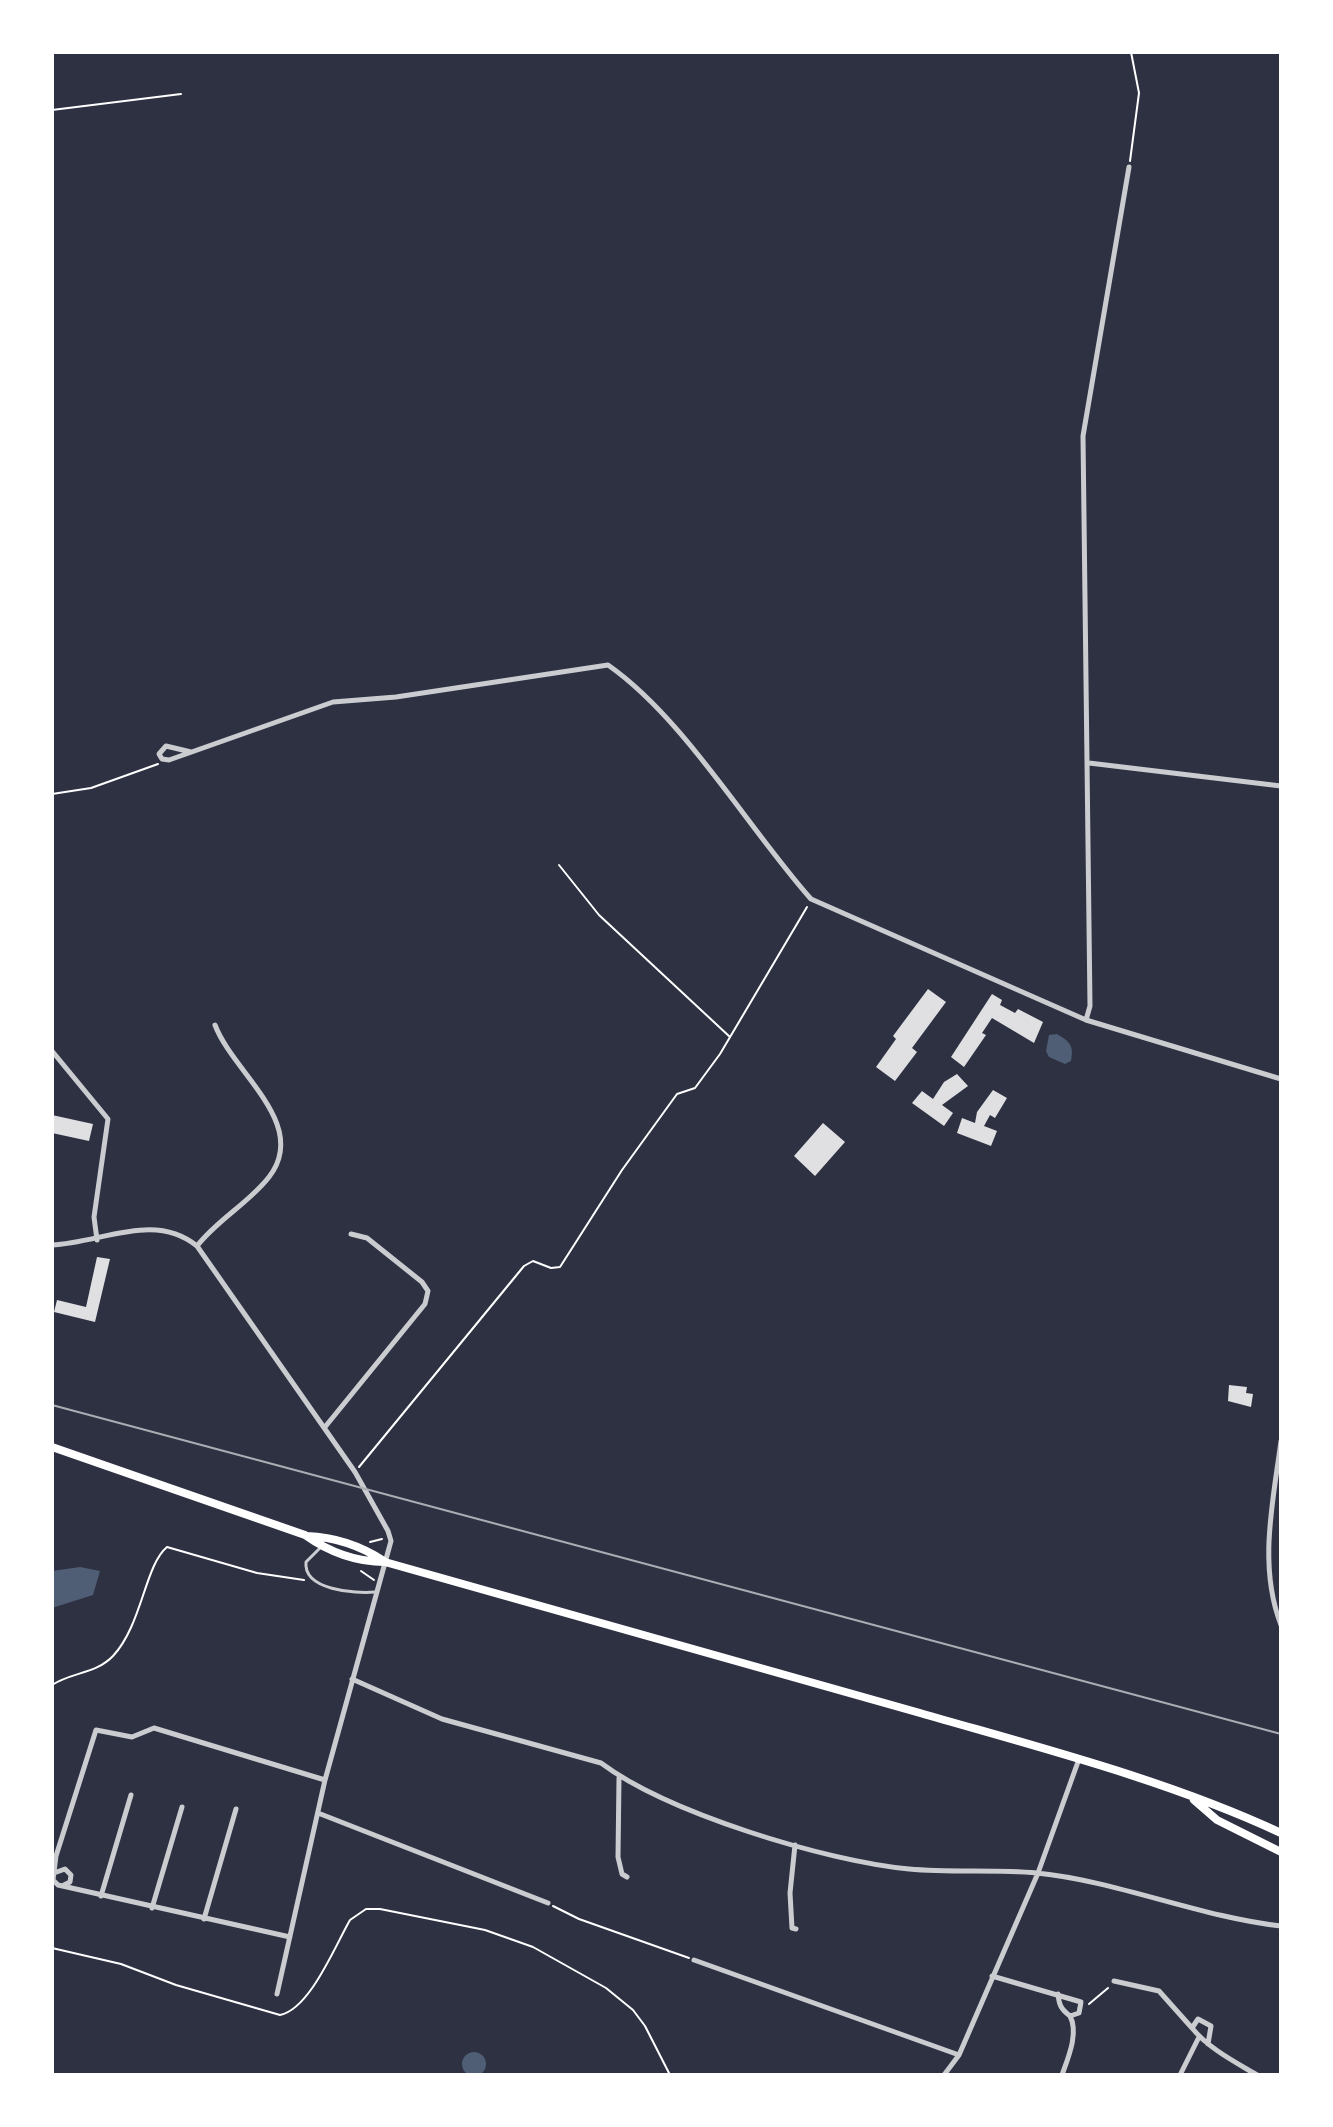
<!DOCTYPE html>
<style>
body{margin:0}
#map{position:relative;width:1333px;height:2127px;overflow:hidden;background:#2d3142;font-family:Signika,sans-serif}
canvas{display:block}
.frame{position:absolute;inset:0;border:54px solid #fff;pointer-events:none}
</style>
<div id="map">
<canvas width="1333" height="2127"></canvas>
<div class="frame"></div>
</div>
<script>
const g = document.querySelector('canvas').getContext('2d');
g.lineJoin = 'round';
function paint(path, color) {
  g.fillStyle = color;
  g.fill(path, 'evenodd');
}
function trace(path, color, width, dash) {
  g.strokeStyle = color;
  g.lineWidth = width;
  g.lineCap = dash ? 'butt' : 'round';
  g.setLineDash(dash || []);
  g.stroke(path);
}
paint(new Path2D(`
 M 1057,1034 C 1070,1042 1074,1045 1071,1061 L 1065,1064 L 1049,1057 L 1046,1051 L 1049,1035 Z
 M 80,1567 L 100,1571 L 93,1595 L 52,1608 L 52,1571 Z
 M462 2064a12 12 0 1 1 24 0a12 12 0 1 1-24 0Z`), '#4f5d75');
paint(new Path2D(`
 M 928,989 L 946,1002 L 912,1048 L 917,1052 L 895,1081 L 876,1067 L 896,1039 L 893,1036 Z
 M 992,994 L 1002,1000 L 1000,1005 L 1015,1013 L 1018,1009 L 1043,1022 L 1034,1043 L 992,1018 L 982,1033 L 986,1035 L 964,1067 L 951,1057 Z
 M 957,1074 L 968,1086 L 942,1105 L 953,1113 L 944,1126 L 912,1103 L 922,1091 L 933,1099 L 944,1082 Z
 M 993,1090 L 1007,1098 L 995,1118 L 990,1115 L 984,1126 L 997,1131 L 991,1146 L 957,1133 L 962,1118 L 975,1123 L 977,1112 Z
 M 52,1115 L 93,1124 L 89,1141 L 52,1133 Z
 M 823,1123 L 845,1142 L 815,1176 L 794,1156 Z
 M 97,1257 L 110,1259 L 95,1322 L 54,1312 L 57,1300 L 86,1307 Z
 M 1229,1385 L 1247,1387 L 1246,1393 L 1253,1394 L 1251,1407 L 1228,1401 Z`), '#e0e0e3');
trace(new Path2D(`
 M 52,110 L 181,94
 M 1130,161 L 1139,93 L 1131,52
 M 52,794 L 91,788 L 158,764
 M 559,865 L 599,915 L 730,1037
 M 359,1467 L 524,1266 L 533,1261 L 551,1268 L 560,1267 L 622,1170 L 677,1094 L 695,1088 L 720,1054 L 807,907
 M 370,1542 L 382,1539
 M 361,1571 L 374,1580
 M 52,1685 C 72,1672 96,1674 113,1656 C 142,1625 145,1565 167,1547 L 257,1573 L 304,1580
 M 553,1906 L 579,1919 L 689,1958
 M 52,1948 L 121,1964 L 176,1985 L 280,2015 C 310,2009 335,1946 350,1920 L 366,1909 L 380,1909 L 485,1930 L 533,1947 L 606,1988 L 633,2010 L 645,2026 L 670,2075
 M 1089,2004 L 1108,1988`), '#fff', 2);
trace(new Path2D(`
 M 321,1547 L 306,1562 C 303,1590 355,1594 375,1592`), '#caccd0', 3);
trace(new Path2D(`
 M 191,752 L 166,746 L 159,754 L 162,759 L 169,760 L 333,702 L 396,697 L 608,665 C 684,718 748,828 811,899 L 1086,1020 L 1281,1079
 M 1089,763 L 1281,786
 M 1086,1020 L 1090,1006 L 1083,436 L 1129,167
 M 52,1051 L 108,1119 L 94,1217 L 97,1240
 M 52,1245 C 101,1243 154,1211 197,1246 L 355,1472 L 388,1531 L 391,1541 L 325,1780 L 277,1994
 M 197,1246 C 218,1219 249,1203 269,1177 C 310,1124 233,1073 215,1025
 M 325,1427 L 425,1304 L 428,1291 L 422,1282 L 367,1238 L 351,1234
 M 1281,1441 C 1273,1502 1258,1566 1281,1625
 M 352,1679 L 442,1719 L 601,1763 C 668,1813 825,1861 909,1869 C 952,1873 995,1869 1037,1873 C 1117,1881 1200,1917 1281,1926
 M 619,1778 L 618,1857 L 622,1874 L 627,1877
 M 318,1813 L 548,1903
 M 795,1845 L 790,1893 L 792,1928 L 796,1929
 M 54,1873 L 65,1869 L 71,1875 L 70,1882 L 62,1886
 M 101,1896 L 131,1795
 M 152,1908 L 182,1807
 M 204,1919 L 236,1809
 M 290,1937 L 58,1885 L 53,1880 L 56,1856 L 96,1730 L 132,1737 L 154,1728 L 325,1780
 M 694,1960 L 959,2055
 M 992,1976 L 1081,2002 L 1079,2013 L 1070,2016 C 1061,2009 1059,2005 1058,1994
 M 1114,1981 L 1159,1991 L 1192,2028
 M 1208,2044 L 1211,2026 L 1198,2019 L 1192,2028 C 1208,2048 1235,2062 1257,2075
 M 944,2075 L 959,2055 L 1038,1873 L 1079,1759
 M 1062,2075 C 1068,2058 1079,2033 1070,2016
 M 1180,2075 L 1199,2037`), '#caccd0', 5);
trace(new Path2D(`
 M 52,1447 L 305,1535 C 329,1552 355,1562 385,1562 C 563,1613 742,1662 920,1713 C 1041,1748 1167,1780 1281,1833
 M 307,1536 C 335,1537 361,1546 384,1561
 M 1194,1800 L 1217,1820 L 1281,1852`), '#fff', 8);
trace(new Path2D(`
 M 52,1405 L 1281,1734`), '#abadb3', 2);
</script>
